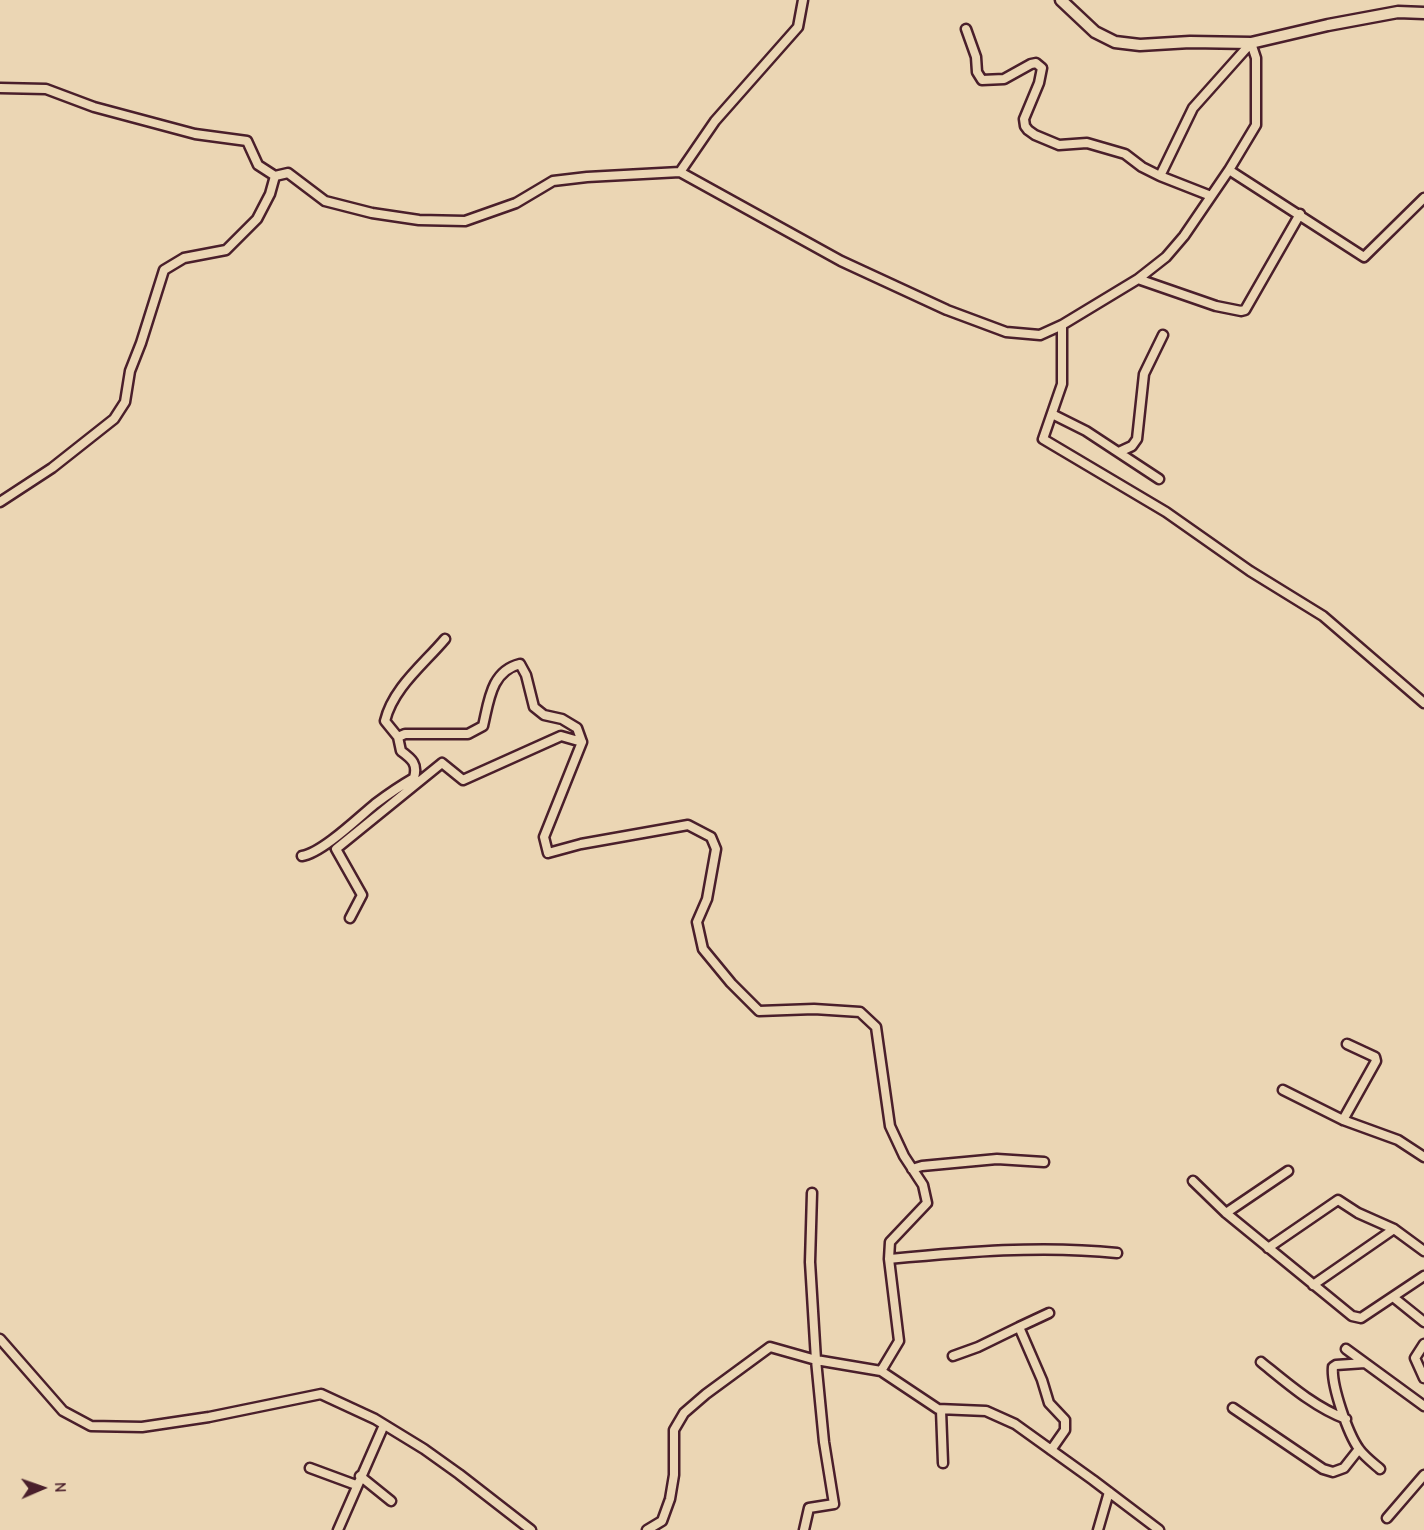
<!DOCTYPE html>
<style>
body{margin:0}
#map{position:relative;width:1424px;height:1530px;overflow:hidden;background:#ebd6b4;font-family:"Comic Neue",sans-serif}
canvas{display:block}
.north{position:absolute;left:12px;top:1458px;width:60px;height:60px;-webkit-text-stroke:4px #ebd6b4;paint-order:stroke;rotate:88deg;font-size:16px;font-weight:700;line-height:24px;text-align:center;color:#4a1f2b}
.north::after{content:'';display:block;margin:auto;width:21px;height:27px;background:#4a1f2b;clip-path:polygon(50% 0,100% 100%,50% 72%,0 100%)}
</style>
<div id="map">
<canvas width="1424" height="1530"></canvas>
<div class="north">N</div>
</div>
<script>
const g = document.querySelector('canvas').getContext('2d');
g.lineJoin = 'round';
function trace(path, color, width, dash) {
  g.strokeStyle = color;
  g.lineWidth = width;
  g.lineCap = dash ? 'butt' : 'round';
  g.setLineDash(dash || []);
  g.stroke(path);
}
const minor = new Path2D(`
 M 966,29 L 976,57 L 977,72 L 982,80 L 1004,79 L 1031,64 L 1036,63 L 1042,68 L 1039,83 L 1024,119 L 1025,126 L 1028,130 L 1035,135 L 1059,145 L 1087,143 L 1125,154 L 1142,167 L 1160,176
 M 0,88 L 46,89 L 94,107 L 195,134 L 247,141 L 258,165 L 275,176 L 288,173 L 325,201 L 372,213 L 419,220 L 465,221 L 516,203 L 553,181 L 587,177 L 680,172 L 841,261 L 947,310 L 1006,332 L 1040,335 L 1062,325 L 1138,279 L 1166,257 L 1184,236 L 1229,170 L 1256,125 L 1256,58 L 1251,43 L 1193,108 L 1160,176 L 1211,196
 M 1229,170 L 1364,257 L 1424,198
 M 680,172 L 715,121 L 798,27 L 803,0
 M 1138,279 L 1216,306 L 1241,311 L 1245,310 L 1300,214
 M 1062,325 L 1062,384 L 1043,439 L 1166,512 L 1250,571 L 1323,616 L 1424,703
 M 1052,414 L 1086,431 L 1159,479
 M 1119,452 L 1132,446 L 1137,439 L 1144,374 L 1163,335
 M 0,502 L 52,468 L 114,419 L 125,402 L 130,371 L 141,343 L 164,270 L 184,258 L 226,250 L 257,219 L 270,194 L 275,176
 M 398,737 L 385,721 C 393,688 423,665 445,639
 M 302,856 C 322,853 358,818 375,804 C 387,795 400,786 414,778 C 418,764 412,759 401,751 L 398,737 L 405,734 L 468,734 L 483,726 C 489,701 491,671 520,664 L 526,675 L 534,707 L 544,715 L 562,719 L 577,728 L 582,742
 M 350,918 L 362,895 L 336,849 L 442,763 L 463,780 L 561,736 L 582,742 L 544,837 L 548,853 L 581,844 L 688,825 L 711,837 L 716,849 L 707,899 L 697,922 L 703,949 L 731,983 L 759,1011 L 814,1009 L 860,1012 L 876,1027 L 890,1126 L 904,1156 L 923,1185 L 927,1203 L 890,1242 L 889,1259 L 899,1341 L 881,1371
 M 1283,1090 L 1343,1120 L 1398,1140 L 1424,1157
 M 1343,1120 L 1376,1061 L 1375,1057 L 1347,1044
 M 912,1169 L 922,1166 L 997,1159 L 1044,1162
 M 1193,1181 L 1226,1213 L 1352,1316 L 1361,1318 L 1424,1276
 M 1226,1213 L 1288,1171
 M 1268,1248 L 1338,1200 L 1358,1213 L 1394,1229 L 1424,1251
 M 889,1259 C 965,1252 1040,1245 1117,1253
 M 1313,1285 L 1394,1229
 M 1393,1297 L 1424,1322
 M 1049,1313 L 1019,1327 L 1042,1380 L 1049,1403 L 1065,1420 L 1065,1430 L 1051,1450
 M 0,1339 L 63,1411 L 91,1426 L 142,1427 L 209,1417 L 321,1394 L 375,1419 L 424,1449 L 459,1474 L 531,1530
 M 1424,1344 L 1415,1358 L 1424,1378
 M 1346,1349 L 1424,1406
 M 953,1356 L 978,1347 L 1019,1327
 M 1261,1362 C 1287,1383 1314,1407 1346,1419
 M 1365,1363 L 1336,1365 L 1333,1367 C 1331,1385 1348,1434 1359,1449 C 1364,1456 1373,1463 1380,1469
 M 1233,1408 L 1323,1469 L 1333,1472 L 1344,1468 L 1359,1449
 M 941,1410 L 943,1463
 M 310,1468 L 356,1485
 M 360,1476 L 391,1501
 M 1387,1518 L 1424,1475
 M 338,1530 L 384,1425
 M 647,1530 L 662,1521 L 670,1499 L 674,1475 L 674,1430 L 684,1413 L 706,1394 L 770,1347 L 816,1360 L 881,1371 L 938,1409 L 986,1411 L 1015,1424 L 1093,1480 L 1159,1530
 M 804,1530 L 809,1508 L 834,1504 L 824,1442 L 816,1360 L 810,1262 L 812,1193
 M 1098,1530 L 1109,1492`);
const tertiary = new Path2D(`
 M 1061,0 L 1095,32 L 1115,42 L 1140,45 L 1190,42 L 1251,43 L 1328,25 L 1398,12 L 1424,13`);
trace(minor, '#4a1f2b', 13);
trace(tertiary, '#4a1f2b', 15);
trace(minor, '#ebd6b4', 8);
trace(tertiary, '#ebd6b4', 10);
</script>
